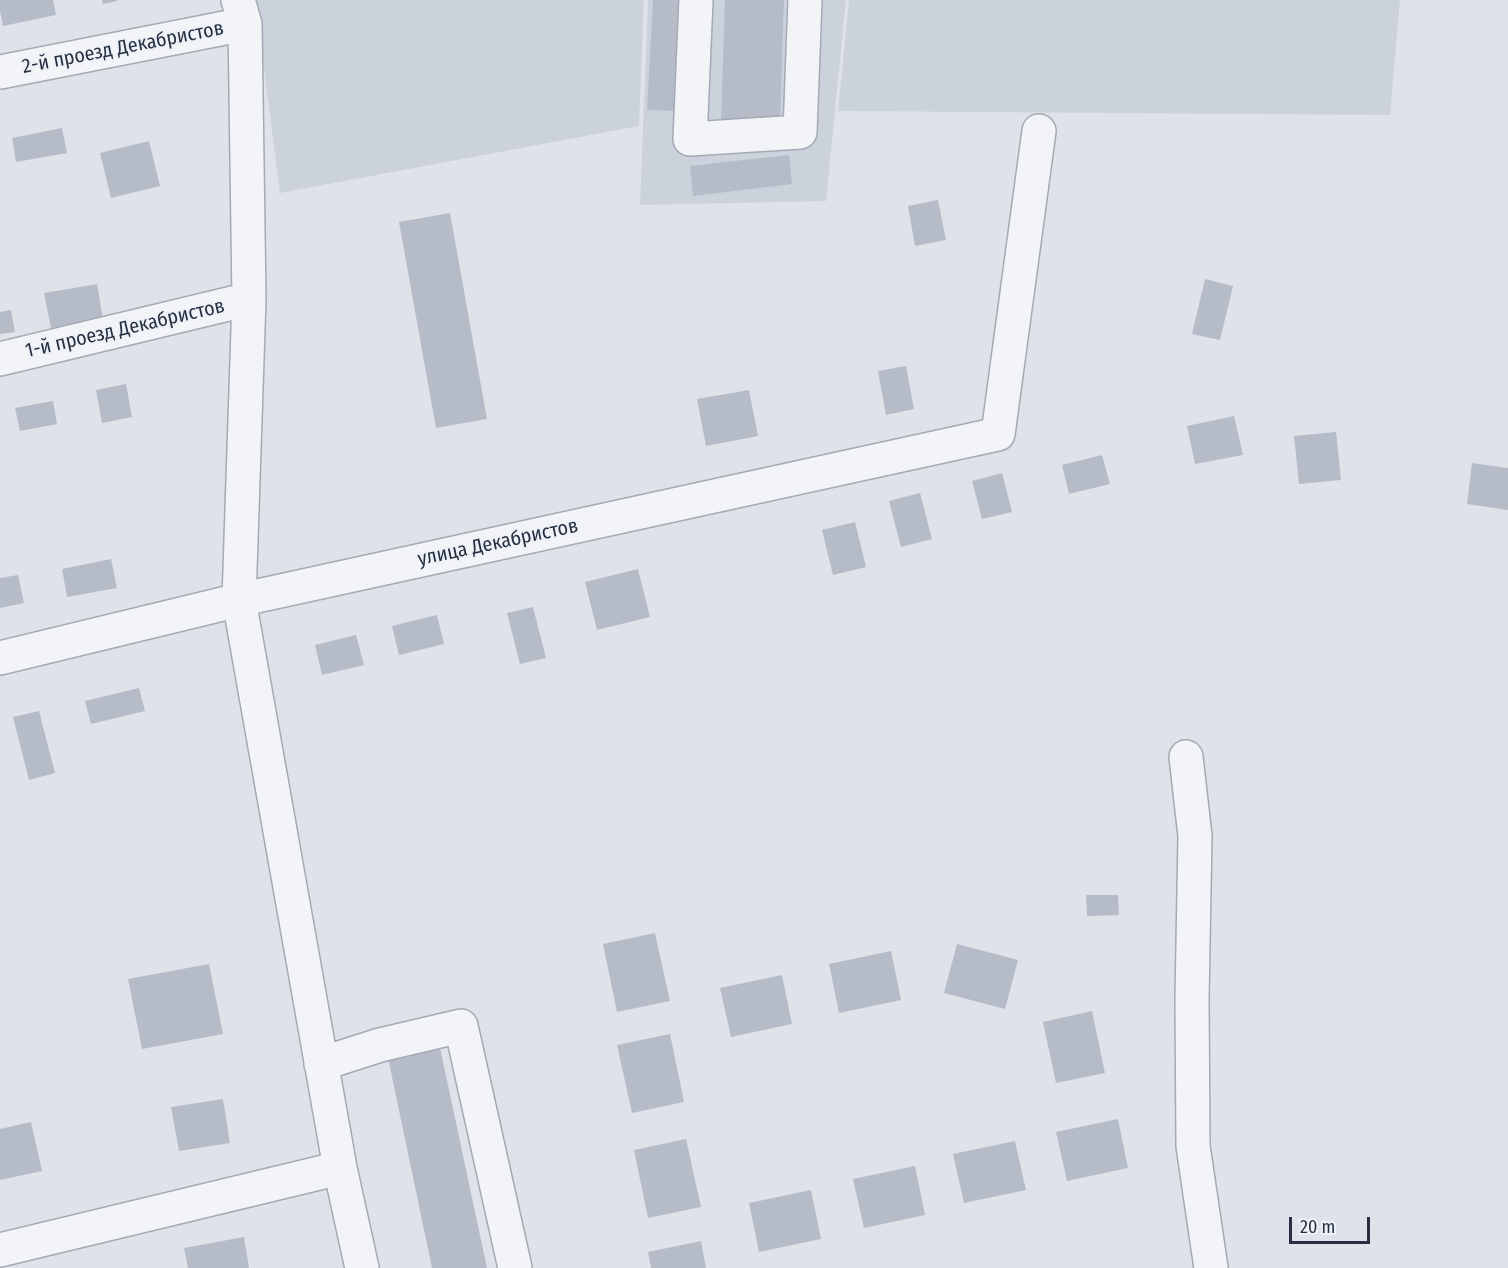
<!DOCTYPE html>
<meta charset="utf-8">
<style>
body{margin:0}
#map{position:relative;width:1508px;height:1268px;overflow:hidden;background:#dfe3e9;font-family:"Fira Sans Condensed",sans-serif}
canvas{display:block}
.scale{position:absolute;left:1289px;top:1217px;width:81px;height:27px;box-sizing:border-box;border:3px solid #263042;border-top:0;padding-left:8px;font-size:18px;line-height:21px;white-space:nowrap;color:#263042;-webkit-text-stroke:4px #eef2f7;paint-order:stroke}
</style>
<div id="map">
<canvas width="1508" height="1268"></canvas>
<div class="scale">20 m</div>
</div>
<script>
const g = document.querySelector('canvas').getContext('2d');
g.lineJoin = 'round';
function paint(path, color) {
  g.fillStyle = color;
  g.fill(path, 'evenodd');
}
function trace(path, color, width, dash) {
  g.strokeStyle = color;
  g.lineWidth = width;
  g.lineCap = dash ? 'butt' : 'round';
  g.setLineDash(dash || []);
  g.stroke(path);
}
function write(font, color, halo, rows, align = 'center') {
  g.font = font + ' "Fira Sans Condensed",sans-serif';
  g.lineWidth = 4.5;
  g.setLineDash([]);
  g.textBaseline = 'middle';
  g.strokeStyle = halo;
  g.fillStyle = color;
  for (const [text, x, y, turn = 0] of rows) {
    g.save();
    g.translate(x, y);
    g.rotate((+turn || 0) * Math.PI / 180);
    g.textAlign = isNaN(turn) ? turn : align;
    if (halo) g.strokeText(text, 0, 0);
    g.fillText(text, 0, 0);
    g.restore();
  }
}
paint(new Path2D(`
 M 255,0 L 644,0 L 639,126 L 280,193 Z
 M 648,0 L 846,0 L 826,201 L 640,205 Z
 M 849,0 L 1400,0 L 1390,115 L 838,111 Z`), '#ccd2db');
paint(new Path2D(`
 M 0,0 L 53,0 L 56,15 L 3,26 L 0,11 Z
 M 102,0 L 117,0 L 117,1 L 103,4 Z
 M 653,0 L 683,0 L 678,111 L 647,110 Z
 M 725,0 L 784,0 L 780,123 L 721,121 Z
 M 62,128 L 67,153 L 16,162 L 12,138 Z
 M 149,141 L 160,186 L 111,198 L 100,153 Z
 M 789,155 L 792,184 L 693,196 L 690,166 Z
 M 938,200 L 946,240 L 915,246 L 908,206 Z
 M 450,213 L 487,419 L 436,428 L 399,222 Z
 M 1205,279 L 1233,286 L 1220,340 L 1192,334 Z
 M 97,284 L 103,319 L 51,328 L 44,293 Z
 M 11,310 L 15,332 L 0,334 L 0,312 Z
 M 906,366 L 914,409 L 886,415 L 878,371 Z
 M 126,384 L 132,417 L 102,423 L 96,390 Z
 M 749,390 L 758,436 L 706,446 L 697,399 Z
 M 53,401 L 57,424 L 20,431 L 15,408 Z
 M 1234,416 L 1243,455 L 1195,464 L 1187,426 Z
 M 1336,432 L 1341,480 L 1299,484 L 1294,436 Z
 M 1102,455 L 1110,484 L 1069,494 L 1062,465 Z
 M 1472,463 L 1508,468 L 1508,510 L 1467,504 Z
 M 1002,473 L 1012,512 L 982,519 L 972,481 Z
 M 920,493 L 932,539 L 901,547 L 889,501 Z
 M 855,522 L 866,567 L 833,575 L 822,530 Z
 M 111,559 L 117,588 L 67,597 L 62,569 Z
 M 638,569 L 650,617 L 597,630 L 585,582 Z
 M 18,575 L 24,603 L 0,608 L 0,578 Z
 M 533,607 L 546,658 L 520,664 L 507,613 Z
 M 437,615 L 444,644 L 399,655 L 392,626 Z
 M 356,635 L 364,665 L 322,675 L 315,645 Z
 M 139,688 L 145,711 L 91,724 L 85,701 Z
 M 39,711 L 55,773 L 29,780 L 13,717 Z
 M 1086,895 L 1118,895 L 1119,915 L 1087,916 Z
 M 655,933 L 670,1001 L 617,1012 L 603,944 Z
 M 957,944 L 1018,960 L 1005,1009 L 944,993 Z
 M 891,951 L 901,1000 L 839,1013 L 829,964 Z
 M 209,964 L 223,1034 L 142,1049 L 128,979 Z
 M 782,975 L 792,1024 L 731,1037 L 720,988 Z
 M 1092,1011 L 1105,1073 L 1056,1083 L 1043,1022 Z
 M 670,1034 L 684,1102 L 632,1113 L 617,1045 Z
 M 439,1043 L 487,1268 L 432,1268 L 387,1053 Z
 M 223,1099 L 230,1143 L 179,1151 L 171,1107 Z
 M 1118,1119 L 1128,1168 L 1067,1181 L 1056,1132 Z
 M 31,1122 L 42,1171 L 0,1180 L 0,1129 Z
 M 686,1139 L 701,1207 L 648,1218 L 634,1150 Z
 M 1015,1141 L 1026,1190 L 964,1203 L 953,1154 Z
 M 915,1166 L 925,1215 L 864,1228 L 853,1179 Z
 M 811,1190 L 821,1239 L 759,1252 L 749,1203 Z
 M 244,1237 L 249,1268 L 188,1268 L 184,1248 Z
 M 701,1241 L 706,1268 L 651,1268 L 648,1252 Z`), '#b5bcc7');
const minor = new Path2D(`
 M 238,0 L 245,24 L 249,299 L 239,600 L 340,1168 L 362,1268
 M 696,0 L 690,139 L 800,132 L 805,0
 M 0,72 L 245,24
 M 0,359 L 249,299
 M 0,658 L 239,600 L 998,434 L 1039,131
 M 1186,757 L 1195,836 L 1192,999 L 1193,1146 L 1211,1268
 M 321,1064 L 380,1045 L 461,1026 L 515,1268
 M 0,1250 L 340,1168`);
trace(minor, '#a4aab4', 36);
trace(minor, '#f2f4f7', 33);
write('20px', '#263042', '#eef2f7', [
 ["2-й проезд Декабристов",123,48,-11],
 ["1-й проезд Декабристов",125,329,-13],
 ["улица Декабристов",498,543,-12]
]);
</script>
